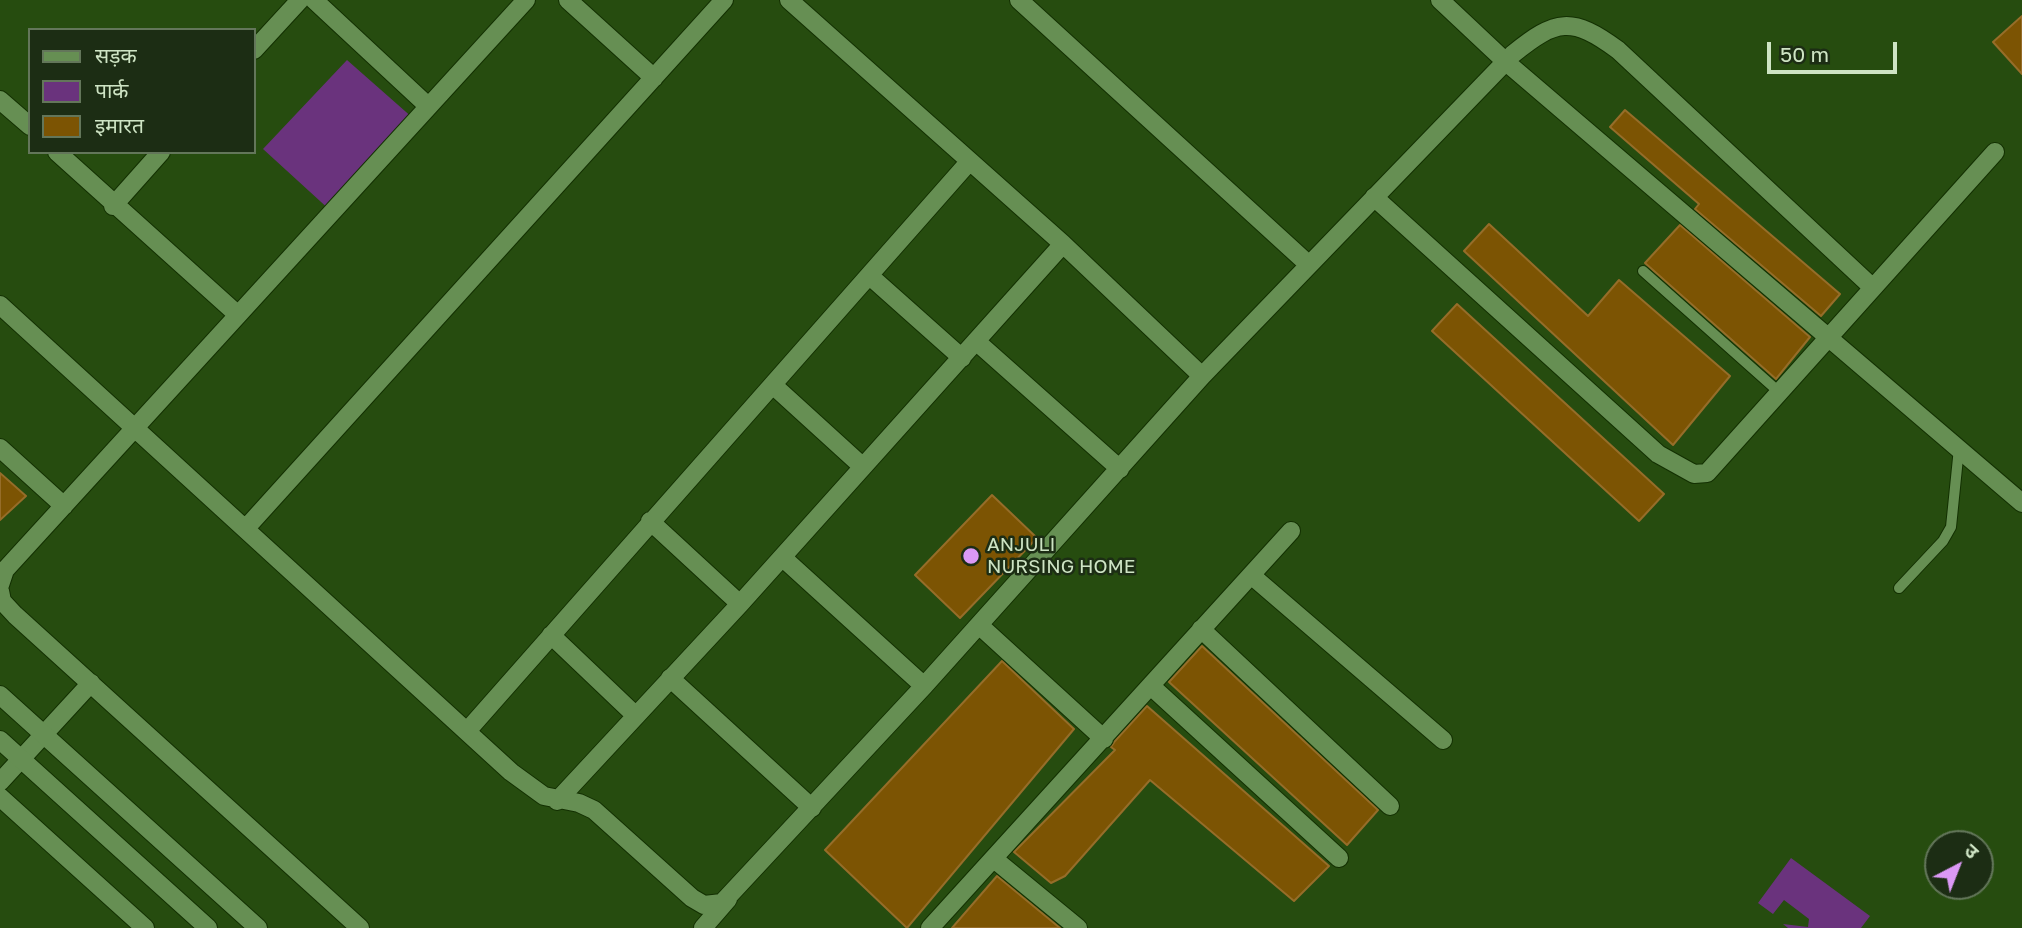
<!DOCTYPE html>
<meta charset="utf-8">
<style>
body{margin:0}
#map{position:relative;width:2022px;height:928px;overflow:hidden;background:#264c0f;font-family:"Golos Text","Noto Sans Devanagari",sans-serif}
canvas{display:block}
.legend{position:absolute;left:28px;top:28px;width:228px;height:126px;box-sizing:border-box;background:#1c2d14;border:2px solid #63765a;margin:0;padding:9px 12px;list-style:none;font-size:21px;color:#cee4c4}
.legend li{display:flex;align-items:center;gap:14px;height:35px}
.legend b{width:35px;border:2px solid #63765a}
.north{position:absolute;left:1924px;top:830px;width:70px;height:70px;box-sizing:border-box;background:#1c2d14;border:2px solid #63765a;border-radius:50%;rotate:42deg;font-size:19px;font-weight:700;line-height:28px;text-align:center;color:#cee4c4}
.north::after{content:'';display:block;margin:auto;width:24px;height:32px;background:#db99f5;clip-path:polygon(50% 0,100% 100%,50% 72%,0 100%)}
.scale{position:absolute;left:1767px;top:42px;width:130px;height:32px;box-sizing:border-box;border:4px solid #cee4c4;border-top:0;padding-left:9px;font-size:21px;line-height:24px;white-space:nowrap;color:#cee4c4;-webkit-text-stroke:5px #1c2d14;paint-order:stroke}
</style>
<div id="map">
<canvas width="2022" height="928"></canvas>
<ul class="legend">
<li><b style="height:9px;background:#668f53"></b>सड़क</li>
<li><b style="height:19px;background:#6a337d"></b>पार्क</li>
<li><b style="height:19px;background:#7c5403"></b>इमारत</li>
</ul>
<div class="north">उ</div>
<div class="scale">50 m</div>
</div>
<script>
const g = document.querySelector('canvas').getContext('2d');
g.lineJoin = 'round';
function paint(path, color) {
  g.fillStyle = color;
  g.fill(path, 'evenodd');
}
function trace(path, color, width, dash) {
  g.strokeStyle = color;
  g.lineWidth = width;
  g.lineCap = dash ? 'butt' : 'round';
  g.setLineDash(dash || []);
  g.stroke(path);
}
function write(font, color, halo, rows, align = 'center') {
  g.font = font + ' "Golos Text",sans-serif';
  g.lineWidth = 5;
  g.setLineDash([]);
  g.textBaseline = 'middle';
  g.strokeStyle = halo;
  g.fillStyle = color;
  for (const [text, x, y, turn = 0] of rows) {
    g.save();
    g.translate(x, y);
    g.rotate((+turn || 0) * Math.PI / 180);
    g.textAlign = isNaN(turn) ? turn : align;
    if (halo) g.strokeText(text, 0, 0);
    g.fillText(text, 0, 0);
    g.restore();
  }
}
paint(new Path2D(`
 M 347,60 L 414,119 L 332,212 L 263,149 Z
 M 1791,858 L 1870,916 L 1861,928 L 1788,928 L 1783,924 L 1808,927 L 1809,919 L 1784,900 L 1773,914 L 1758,903 Z`), '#6a337d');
const building = new Path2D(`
 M 2022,16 L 2022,74 L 1993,42 Z
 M 1625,110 L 1840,294 L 1821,316 L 1695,209 L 1699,204 L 1610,127 Z
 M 1489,224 L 1588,316 L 1619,280 L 1730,376 L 1673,445 L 1464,251 Z
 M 1680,225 L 1810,337 L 1776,379 L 1645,263 Z
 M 1457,304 L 1664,494 L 1639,521 L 1432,331 Z
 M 0,473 L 26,496 L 0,520 Z
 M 992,495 L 1037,538 L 960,618 L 915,575 Z
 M 1202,646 L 1378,810 L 1347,845 L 1169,682 Z
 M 1002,661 L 1074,729 L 907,928 L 825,850 Z
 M 1147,706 L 1329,866 L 1294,901 L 1150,780 L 1065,876 L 1051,883 L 1014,852 L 1115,750 L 1111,747 L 1115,741 Z
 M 997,876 L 1060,928 L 952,928 Z`);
paint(building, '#7c5403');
trace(building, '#966d29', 2);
const lane = new Path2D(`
 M 1643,271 L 1779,392
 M 1899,588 L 1943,541 L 1951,527 L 1959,448`);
const street = new Path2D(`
 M 314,0 L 428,106
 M 568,0 L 654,78
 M 789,0 L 1063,244 L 1202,376
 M 1019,0 L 1308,264
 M 1440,0 L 1506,62 L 2022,503
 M 254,50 L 300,0
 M 0,100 L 30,126
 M 57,152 L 238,315
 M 1374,197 L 1658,454 L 1694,474 L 1707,473 L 1995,152
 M 113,206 L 161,152
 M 871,277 L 962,358
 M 0,305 L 511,772 L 544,796 L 579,803 L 594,810 L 692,898 L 704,905 L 722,903 L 924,686 L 1202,376 L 1513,54 C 1556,19 1572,16 1618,50 L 1872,287
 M 977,342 L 1120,469
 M 774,386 L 863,467
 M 0,448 L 64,506
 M 650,521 L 740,604
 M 247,527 L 724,0
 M 782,557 L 924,686
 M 1251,575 L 1443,740
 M 0,585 L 5,570 L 526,0
 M 0,591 L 2,601 L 15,615 L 360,928
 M 979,625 L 1104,739
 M 1201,629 L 1390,806
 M 551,635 L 635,715
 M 670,678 L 812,808
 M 1152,687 L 1339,858
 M 468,730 L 969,162
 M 0,782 L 91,683
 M 0,797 L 145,928
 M 557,801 L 740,604 L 1063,244
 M 994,859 L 1078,928
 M 703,928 L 728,899
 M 930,928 L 1291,531`);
const secondary = new Path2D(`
 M 0,695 L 258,928
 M 0,740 L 208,928`);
trace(lane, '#133002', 12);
trace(street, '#133002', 20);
trace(secondary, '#133002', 20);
trace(lane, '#668f53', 10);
trace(street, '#668f53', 18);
trace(secondary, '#668f53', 18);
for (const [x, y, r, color] of [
 [971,556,9,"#db99f5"]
]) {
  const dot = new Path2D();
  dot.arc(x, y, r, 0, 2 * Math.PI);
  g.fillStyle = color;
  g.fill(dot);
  trace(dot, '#1c2d14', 2.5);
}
write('19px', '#cee4c4', '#1c2d14', [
 ["ANJULI",987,545],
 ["NURSING HOME",987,567]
], 'left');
</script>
